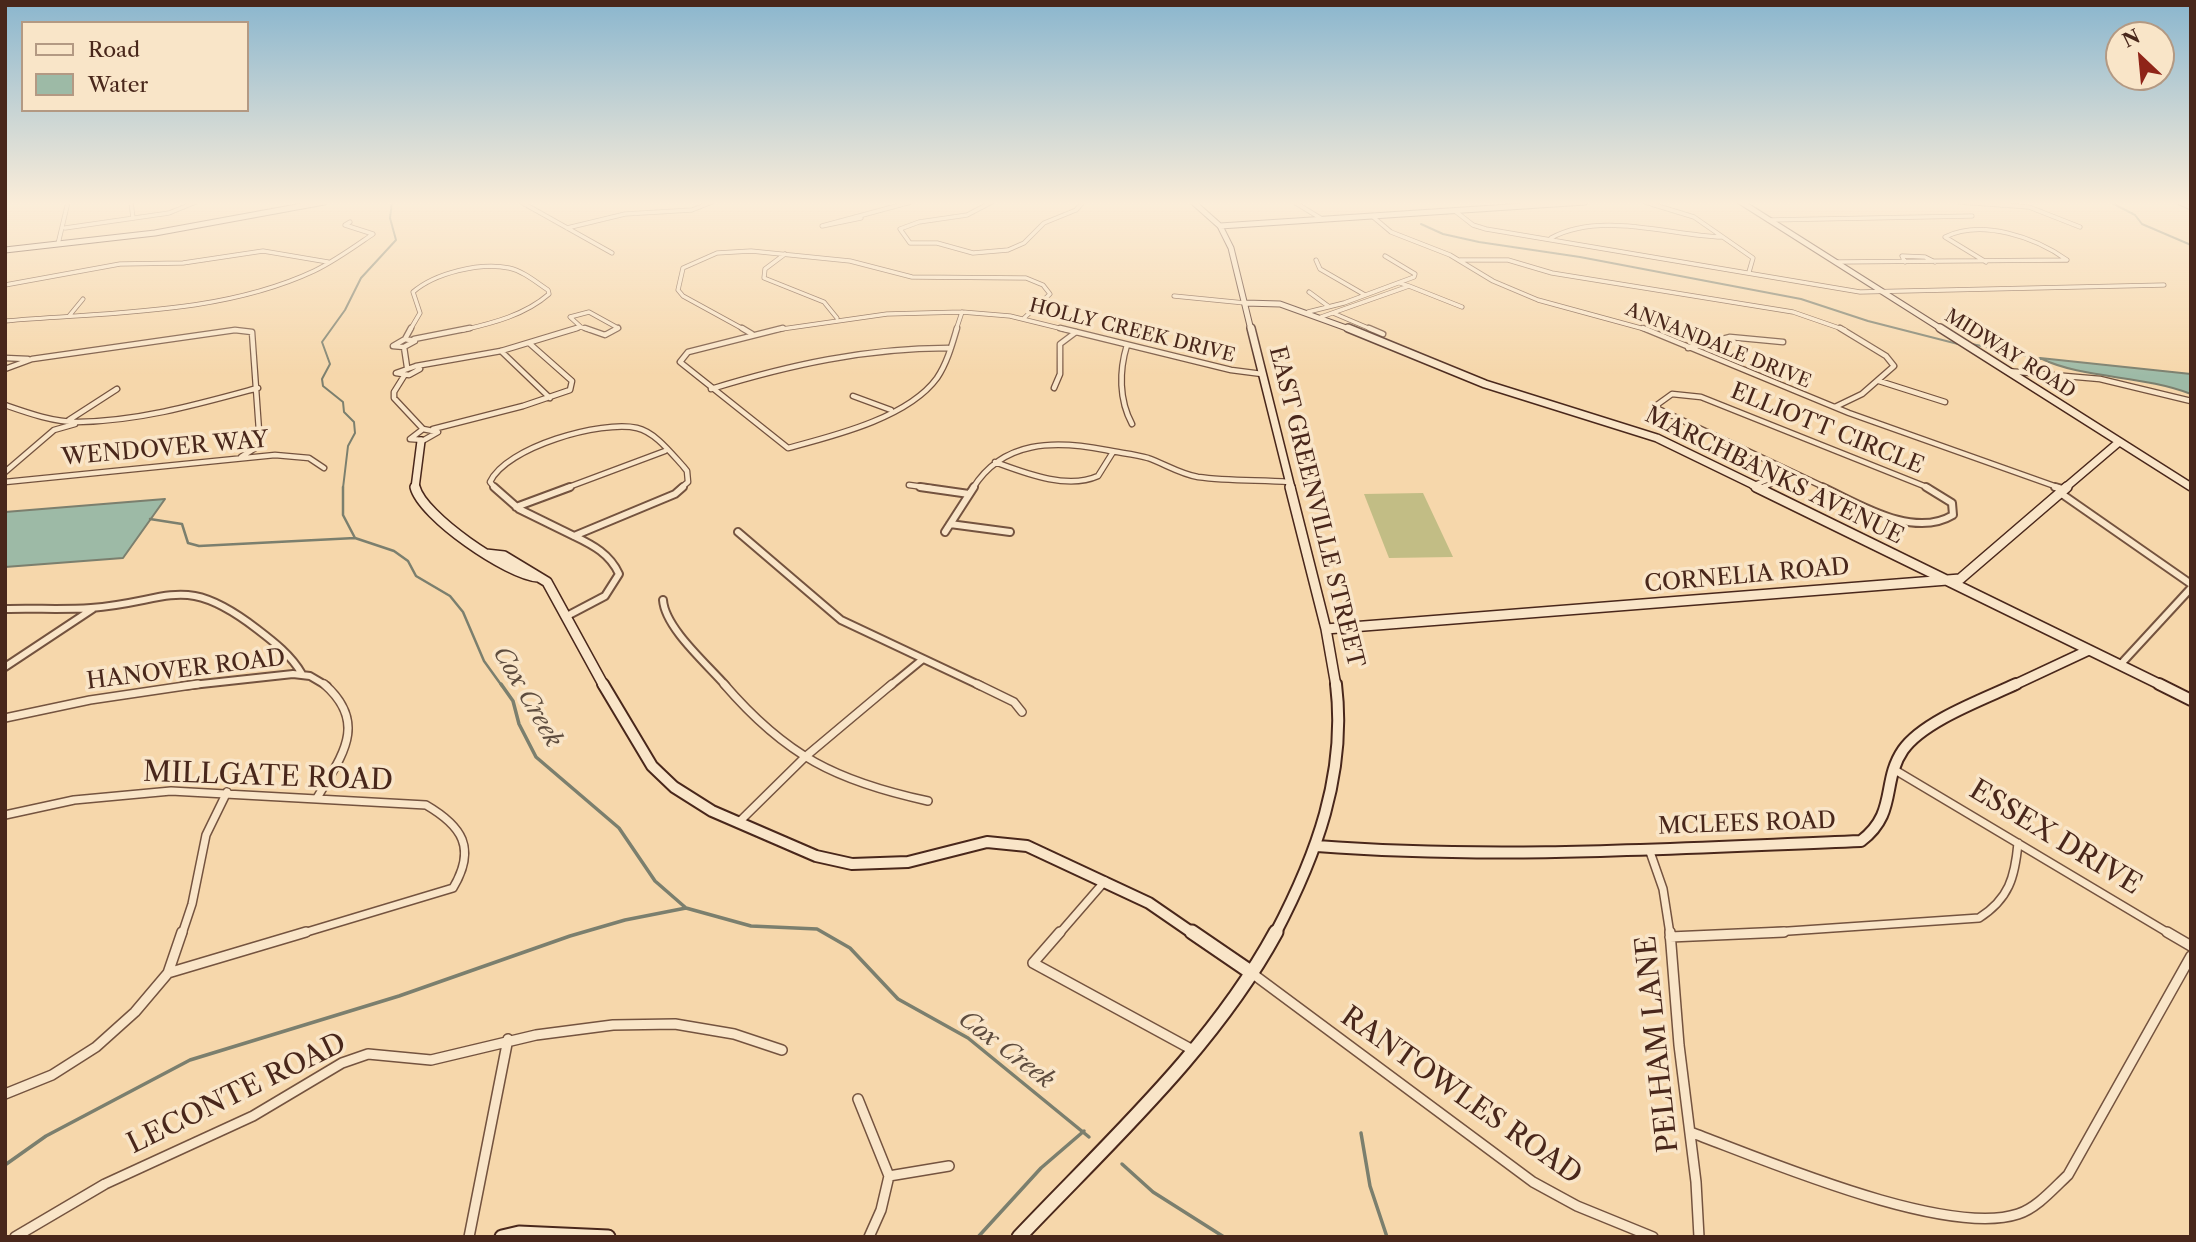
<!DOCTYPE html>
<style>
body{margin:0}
#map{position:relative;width:2196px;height:1242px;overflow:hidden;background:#f6d7ab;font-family:"Libre Caslon Text",serif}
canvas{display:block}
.frame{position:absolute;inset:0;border:7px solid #49271b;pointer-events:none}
.legend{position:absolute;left:21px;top:21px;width:228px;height:91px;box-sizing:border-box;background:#f9e5c8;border:2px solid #b39983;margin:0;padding:9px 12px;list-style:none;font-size:21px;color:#49271b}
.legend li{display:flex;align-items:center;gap:14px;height:35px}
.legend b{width:35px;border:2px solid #b39983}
.north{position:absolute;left:2105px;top:21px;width:70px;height:70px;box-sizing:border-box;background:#f9e5c8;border:2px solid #b39983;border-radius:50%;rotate:334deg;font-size:19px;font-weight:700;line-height:28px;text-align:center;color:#49271b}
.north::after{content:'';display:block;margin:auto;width:24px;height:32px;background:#8f2418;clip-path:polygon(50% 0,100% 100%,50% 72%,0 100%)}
</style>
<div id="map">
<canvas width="2196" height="1242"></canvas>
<div class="frame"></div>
<ul class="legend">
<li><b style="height:9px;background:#f9e5c8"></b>Road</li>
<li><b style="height:19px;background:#9dbaa6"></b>Water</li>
</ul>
<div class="north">N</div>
</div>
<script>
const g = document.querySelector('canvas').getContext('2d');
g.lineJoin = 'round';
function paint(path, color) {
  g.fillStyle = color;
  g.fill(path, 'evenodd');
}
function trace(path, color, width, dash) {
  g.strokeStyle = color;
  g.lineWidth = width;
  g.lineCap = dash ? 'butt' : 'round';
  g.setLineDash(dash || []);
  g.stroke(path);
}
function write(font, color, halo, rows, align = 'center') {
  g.font = font + ' "Libre Caslon Text",serif';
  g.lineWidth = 7;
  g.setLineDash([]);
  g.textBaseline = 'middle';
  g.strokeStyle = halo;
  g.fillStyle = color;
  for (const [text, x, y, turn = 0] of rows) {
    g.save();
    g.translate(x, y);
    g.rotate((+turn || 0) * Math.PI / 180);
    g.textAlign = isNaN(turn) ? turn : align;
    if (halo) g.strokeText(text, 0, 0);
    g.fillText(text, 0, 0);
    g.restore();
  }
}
paint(new Path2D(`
 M 1423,493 L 1453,557 L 1389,558 L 1364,494 Z`), '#c2bd85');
const water = new Path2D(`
 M 2040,358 L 2191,374 L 2191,394 C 2143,375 2082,379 2040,358 Z
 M 165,499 L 123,558 L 5,567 L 5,512 Z`);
paint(water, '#9dbaa6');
trace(water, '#7b7f6e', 2);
trace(new Path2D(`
 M 2110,202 L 2135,215 L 2142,224 L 2191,245
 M 1421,224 L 1443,234 L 1479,242 L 1580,257 L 1801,299 L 1868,321 L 1958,344
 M 1972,344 L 2041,359
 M 343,488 L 348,446 L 355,433 L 354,422 L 344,412 L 343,402 L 323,386 L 322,379 L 330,364 L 322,342 L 345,310 L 361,278 L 396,240 L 390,218 L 392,202`), '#7b7f6e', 2);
trace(new Path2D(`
 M 343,487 L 343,515 L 355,538 L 394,551 L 408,561 L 416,576 L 450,596 L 463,612 L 484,661 L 502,686
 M 150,519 L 182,524 L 188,543 L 199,546 L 355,538`), '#7b7f6e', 2.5);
trace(new Path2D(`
 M 501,684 L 513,701 L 519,724 L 536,757 L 619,828 L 655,881 L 686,908 L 751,926 L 817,929 L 850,948 L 898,999 L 968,1038 L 1089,1137
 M 1361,1133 L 1370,1186 L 1387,1237
 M 1122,1164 L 1153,1192 L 1224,1237
 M 5,1165 L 46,1136 L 190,1060 L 399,996 L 570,936 L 625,920 L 686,908
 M 978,1237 L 1041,1168 L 1084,1131`), '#7b7f6e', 3.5);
const streetFar4 = new Path2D(`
 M 131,202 L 133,218
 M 521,202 L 612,253
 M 992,202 L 967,215 L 919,222 L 900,229 L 910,243 L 937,243 L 973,253 L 1008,250 L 1024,243 L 1044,223 L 1076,210 L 1083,202
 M 1294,202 L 1322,219
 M 1645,202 L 1694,217 L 1753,258 L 1749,272
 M 1959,202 L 2029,207 L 2080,227
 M 2178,202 L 2191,208
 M 1455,211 L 1473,225 L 1486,229 L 1860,292 L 2164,285
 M 1372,216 L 1391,232 L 1450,255 L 1493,281 L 1538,300 L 1648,330
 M 861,218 L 822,226 L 911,202
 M 1769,220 L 1972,216
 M 65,228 L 169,213 L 196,202
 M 567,228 L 625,214 L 692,210 L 712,202
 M 1551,238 C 1601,211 1668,235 1722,237
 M 58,244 L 68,202
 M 785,254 L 765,269 L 764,278 L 824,302 L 837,318
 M 1316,260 L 1320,269 L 1365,295
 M 1460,260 L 1508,260 L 1552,273 L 1793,312 L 1845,330
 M 1836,262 L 2067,260
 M 1905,262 L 1902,256 L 1925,257 L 1935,262
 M 1986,262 L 1945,237 C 1982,219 2035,237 2067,260
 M 5,285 L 120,264 L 183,263 L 263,251 L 328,262
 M 1409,286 L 1462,307
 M 1309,292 L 1328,306
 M 1174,296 L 1245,303
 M 962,312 L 1010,316 L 1067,330
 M 1308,312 L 1344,303 L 1414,277 L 1415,274 L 1385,256
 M 1333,313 L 1373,330
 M 69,316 L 83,299
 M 1321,317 L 1409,286 L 1400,283
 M 5,321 C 106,312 220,315 314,271 C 335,261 354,247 373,234 L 345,225 L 350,222
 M 581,327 L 590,330
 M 581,327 L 570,317 L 589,312 L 618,328 L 614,330
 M 410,330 L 420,313 L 413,292 C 435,273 480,262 509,268 C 523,271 536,282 548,290 L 549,294 C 525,315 493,323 463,330
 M 571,330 L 581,327
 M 745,330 L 683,296 L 678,290 L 683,268 L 717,253 L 751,251 L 850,261 L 912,277 L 1026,278 L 1043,285 L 1050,294 L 1023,319
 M 775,330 L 887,314 L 962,312
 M 956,330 L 962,312`);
const streetFar3 = new Path2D(`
 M 585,328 L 605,335 L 618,328
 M 742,328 L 752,334
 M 783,328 L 688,352 L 680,362 L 788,448 C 833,436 908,418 937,378 C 947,363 952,345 957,328
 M 1060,328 L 1231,370 L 1262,374
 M 1369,328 L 1383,334
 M 1643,328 L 1849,413 L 2060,488
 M 405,339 L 411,328
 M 405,339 L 415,341 L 404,347 L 393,346 Z
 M 414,339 L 470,328
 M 1127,345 C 1119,371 1119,400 1132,424
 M 404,347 L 407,367
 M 1688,348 L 1730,337 L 1783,342
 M 501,351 L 550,398
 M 5,358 L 28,359
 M 416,366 L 501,351 L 577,328
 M 416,366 L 420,369 L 409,375 L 396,373 Z
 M 5,369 L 32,359 L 235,330 L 252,332 L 260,445 L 241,457
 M 2007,371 L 2100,379 L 2191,401
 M 404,376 L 394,392 L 394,398 L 423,429
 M 1879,381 L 1945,402
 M 1054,388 L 1060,374 L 1060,344 L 1076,332
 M 711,389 C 789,365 866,348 948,348
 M 853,396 L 891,410
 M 5,405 C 28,413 53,422 78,422 C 140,421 199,404 258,388
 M 1835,407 L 1862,394 L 1894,366 L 1886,356 L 1840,328
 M 69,420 L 117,389
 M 423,429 L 438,432 L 424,440 L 410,439 Z
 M 433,429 L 523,406 L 570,390 L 572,381 L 529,343
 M 995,462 C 1025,473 1067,490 1098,476 L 1113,452
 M 5,472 L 54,430 L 75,424
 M 5,482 L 275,455 L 309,458 L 324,468
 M 909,485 L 931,488
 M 1752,486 L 1788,471
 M 495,488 L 490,482 C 506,447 601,420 637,428 C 655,432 671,453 683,466 L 687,471 L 688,482 L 681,488
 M 566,488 L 665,451
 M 973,488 C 1003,440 1055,440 1106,450 C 1120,453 1135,454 1148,458 C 1165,464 1180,474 1198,477 C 1228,481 1259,480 1289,482
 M 1761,488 L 1794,474
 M 1826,488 L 1654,407 L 1672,394 L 1701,397 L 1929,488`);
const streetFar2 = new Path2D(`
 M 494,487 L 519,509 L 574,536
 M 920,487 L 969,494
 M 1822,487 C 1859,504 1913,539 1953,515 L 1952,503 L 1926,487
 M 2055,487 L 2062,489
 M 1759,489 L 1765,487
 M 2059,492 L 2191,584
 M 516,507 L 570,487
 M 950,524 L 1010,532
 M 738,532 L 841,620 L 981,686
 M 945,532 L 974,487
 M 574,536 L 675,494 L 683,487
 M 663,600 C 665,628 707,664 726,686
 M 5,609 C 34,608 62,610 91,608 C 171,602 183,572 257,629 C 274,642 291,655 302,674
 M 567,616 L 605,596 L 619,574 C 610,554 593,545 574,536
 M 2120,665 L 2191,588
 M 5,667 L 94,608
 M 183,686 L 293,674 L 310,676 L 327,686
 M 890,686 L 923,659`);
const streetFar1 = new Path2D(`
 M 724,684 C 786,756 836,781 928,801
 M 977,684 L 1014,702 L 1022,712
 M 5,718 L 90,700 L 198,684
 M 1895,770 L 2170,934
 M 317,798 C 340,758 370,724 324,684
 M 5,815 L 74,800 L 171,791 L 426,805 C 462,826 477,848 453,888 L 300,934
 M 738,823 L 805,757 L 892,684
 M 1649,849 L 1663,889 L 1670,934
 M 182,934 L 192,904 L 206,835 L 227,792
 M 1059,934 L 1105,881
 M 1745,934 L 1979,918 C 2009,899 2015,877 2018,843`);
const street = new Path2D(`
 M 1060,932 L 1033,963 L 1191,1049
 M 1670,932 L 1679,1045 L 1696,1182 L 1699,1237
 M 2167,932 L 2191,946
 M 1670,937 L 1784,932
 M 168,973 L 182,932
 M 1253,974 L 1533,1182 L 1577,1206 L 1653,1237
 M 5,1094 L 52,1075 L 96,1047 L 135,1012 L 168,973 L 306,932
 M 858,1099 L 889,1176 L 881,1210 L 869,1237
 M 1690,1132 C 1763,1159 1946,1238 2018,1214 C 2037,1208 2054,1188 2068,1175 L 2191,956
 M 889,1176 L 949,1166
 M 15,1237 L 105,1184 L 253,1116 L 342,1063 L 368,1054 L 431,1060 L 536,1035 L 613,1025 L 675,1024 L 734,1034 L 782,1050
 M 469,1237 L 508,1039`);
const secondaryFar4 = new Path2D(`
 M 1193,202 L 1220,226 L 1231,248 L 1251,330
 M 1741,202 L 1943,330
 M 1220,226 L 1585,202
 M 5,250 L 155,233 L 324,202
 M 1245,303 L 1280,304 L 1352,330`);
const secondaryFar3 = new Path2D(`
 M 1251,328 L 1291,488
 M 1348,328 L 1485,384 L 1657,438 L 1760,488
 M 1940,328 L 2191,487
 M 415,488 L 421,441
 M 2065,488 L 2119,442`);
const secondaryFar2 = new Path2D(`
 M 415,487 C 422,516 508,575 538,577
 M 1290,487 L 1326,629 L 1336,686
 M 1756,487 L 2163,686
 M 486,554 L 504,556 L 547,582 L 604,686
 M 1326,629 L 1960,579 L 2067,487
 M 2012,686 L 2089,650`);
const secondaryFar1 = new Path2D(`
 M 603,684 L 652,766 L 674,787 L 712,811 L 816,856 L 852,864 L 908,862 L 987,842 L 1027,846 L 1149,903 L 1194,934
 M 2159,684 L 2191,700
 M 1317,846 C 1498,860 1680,848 1861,841 C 1898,813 1881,782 1903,750 C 1923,721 1984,699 2016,684
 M 1275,934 C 1316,856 1347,774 1336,684`);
const secondary = new Path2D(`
 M 1192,932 L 1252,973
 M 502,1237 L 519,1233 L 608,1237
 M 1019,1237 C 1109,1142 1213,1048 1276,932`);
trace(streetFar4, '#74533f', 5);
trace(streetFar3, '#74533f', 7);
trace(streetFar2, '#74533f', 10);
trace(streetFar1, '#74533f', 10);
trace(street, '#74533f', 12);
trace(secondaryFar4, '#49271b', 7);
trace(secondaryFar3, '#49271b', 10);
trace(secondaryFar2, '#49271b', 12);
trace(secondaryFar1, '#49271b', 14);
trace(secondary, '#49271b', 17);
trace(streetFar4, '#f9e5c8', 3.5);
trace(streetFar3, '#f9e5c8', 4.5);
trace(streetFar2, '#f9e5c8', 6);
trace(streetFar1, '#f9e5c8', 7);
trace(street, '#f9e5c8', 9);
trace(secondaryFar4, '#f9e5c8', 5);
trace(secondaryFar3, '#f9e5c8', 7);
trace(secondaryFar2, '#f9e5c8', 9);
trace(secondaryFar1, '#f9e5c8', 10);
trace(secondary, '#f9e5c8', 13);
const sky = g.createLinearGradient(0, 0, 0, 376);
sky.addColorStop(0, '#8ab6ce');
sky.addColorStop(0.54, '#fbedd9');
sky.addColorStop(1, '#fbedd900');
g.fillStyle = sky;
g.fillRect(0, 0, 2196, 376);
write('19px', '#49271b', '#f9e5c8', [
 ["HOLLY CREEK DRIVE",1132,331,14],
 ["ANNANDALE DRIVE",1718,346,22],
 ["MIDWAY ROAD",2010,354,32]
]);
write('23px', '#49271b', '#f9e5c8', [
 ["ELLIOTT CIRCLE",1827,429,22],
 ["WENDOVER WAY",165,449,-5],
 ["MARCHBANKS AVENUE",1774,476,26],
 ["EAST GREENVILLE STREET",1316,507,76],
 ["CORNELIA ROAD",1747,576,-5],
 ["HANOVER ROAD",186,670,-7],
 ["MCLEES ROAD",1747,824,-2]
]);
write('italic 24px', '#5e4c3e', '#f9e5c8', [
 ["Cox Creek",527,697,60],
 ["Cox Creek",1006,1050,37]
]);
write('28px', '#49271b', '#f9e5c8', [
 ["MILLGATE ROAD",268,777,2],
 ["ESSEX DRIVE",2055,838,31],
 ["PELHAM LANE",1658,1044,-96],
 ["LECONTE ROAD",237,1094,-26],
 ["RANTOWLES ROAD",1461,1096,35]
]);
</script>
